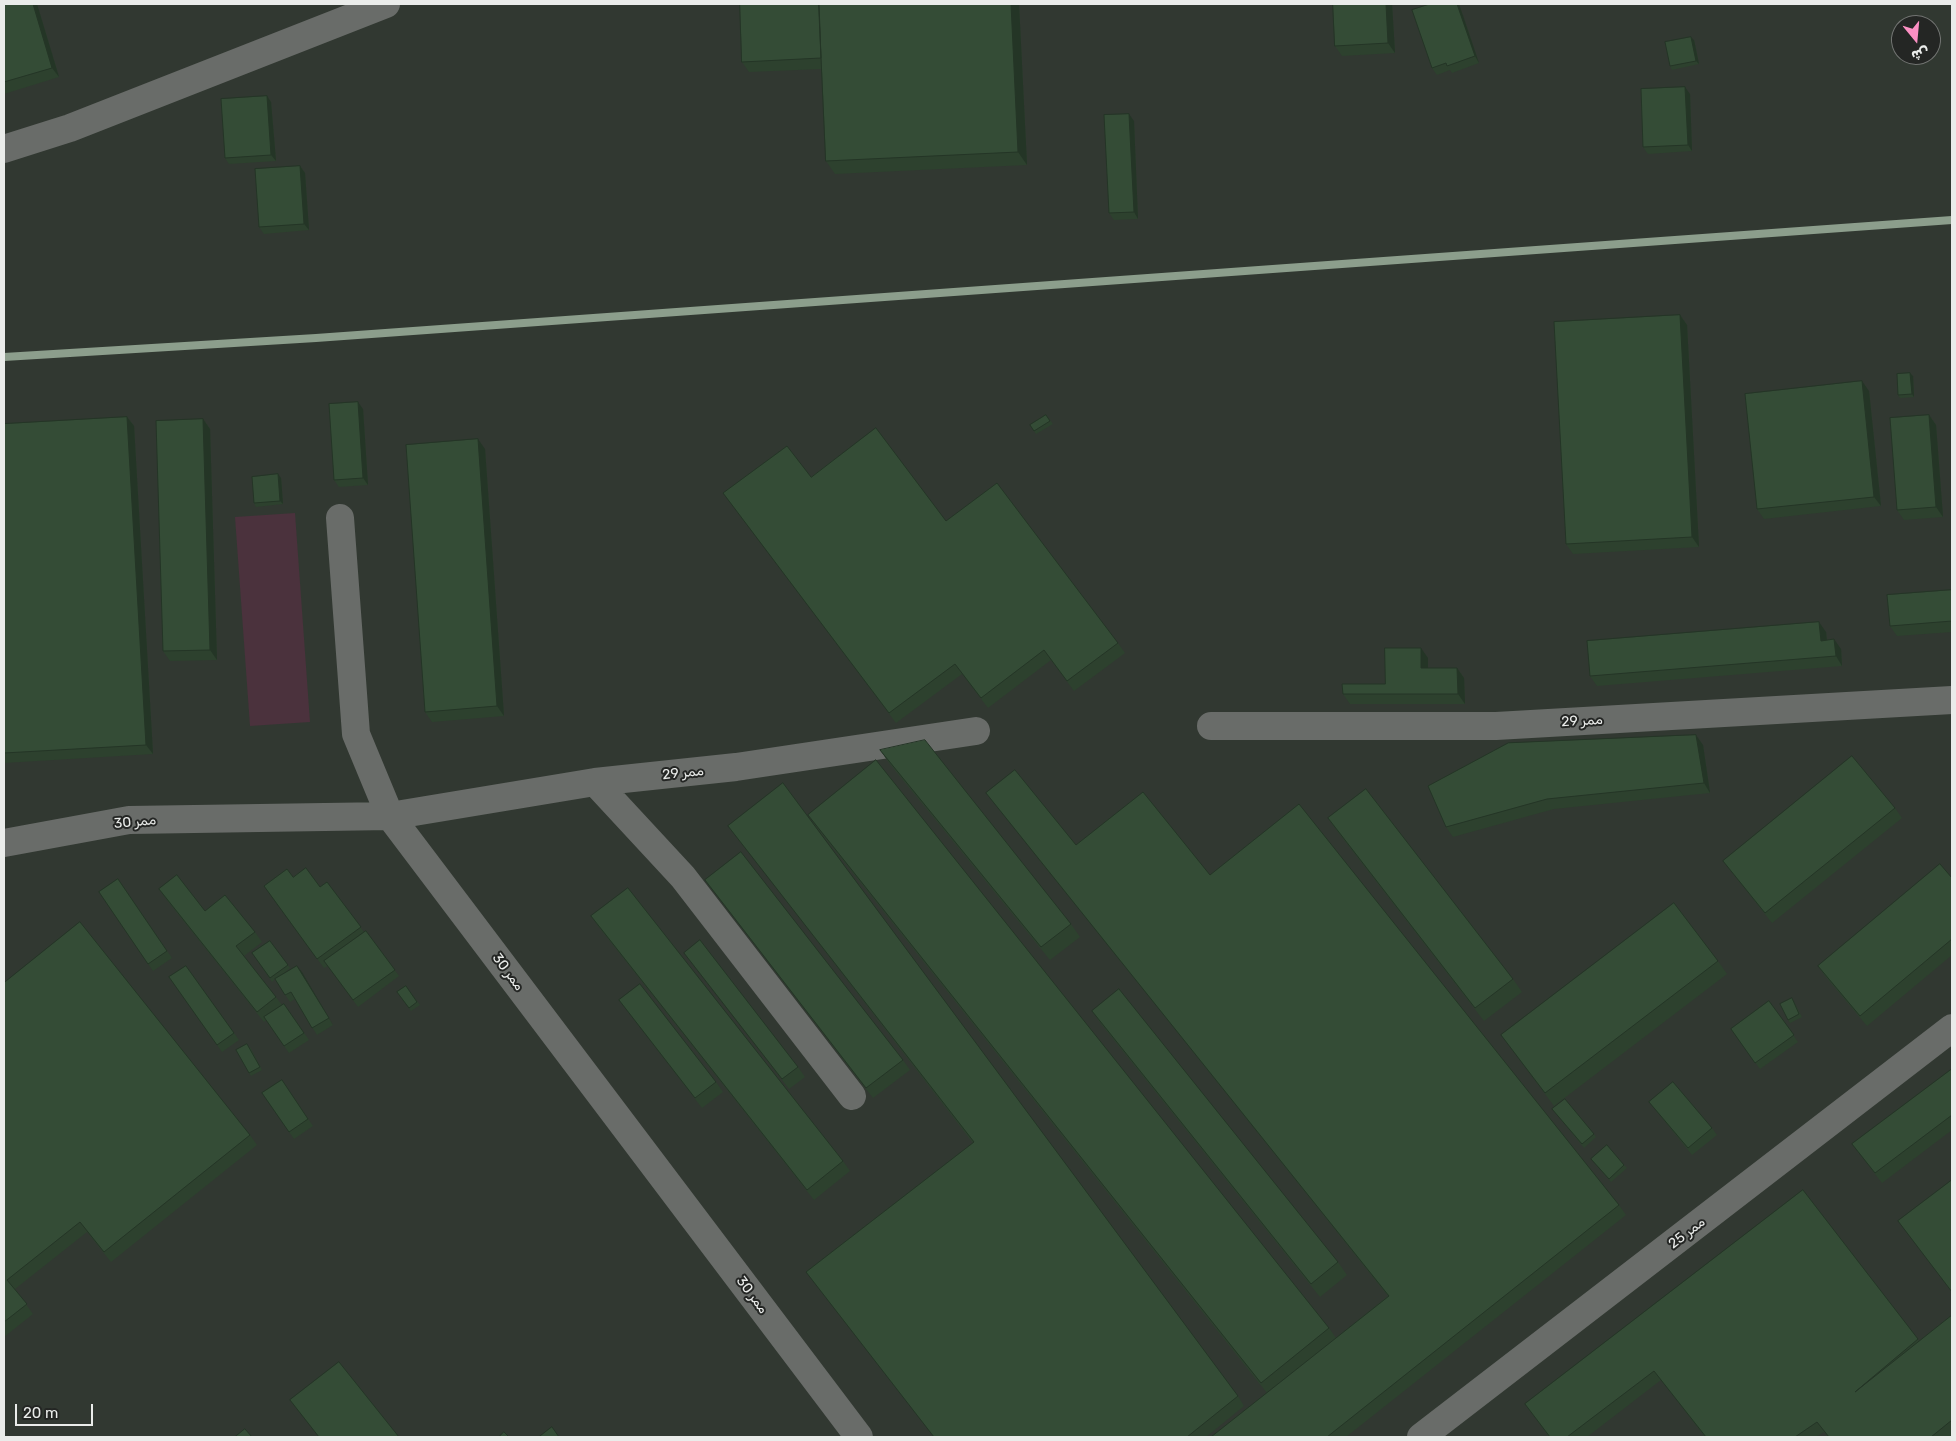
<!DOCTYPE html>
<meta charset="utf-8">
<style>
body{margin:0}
#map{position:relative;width:1956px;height:1441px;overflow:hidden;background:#2e302e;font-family:Rubik,"Noto Sans Arabic",sans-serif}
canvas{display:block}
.frame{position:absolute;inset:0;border:5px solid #eaecea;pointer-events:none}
.north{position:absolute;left:1891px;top:15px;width:50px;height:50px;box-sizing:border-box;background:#242624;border:1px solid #737573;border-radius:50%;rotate:163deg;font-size:14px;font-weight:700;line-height:20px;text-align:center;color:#eaecea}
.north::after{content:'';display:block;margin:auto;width:18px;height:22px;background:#fc8fc3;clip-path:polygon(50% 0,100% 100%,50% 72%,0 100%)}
.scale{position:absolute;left:15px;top:1404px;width:78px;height:22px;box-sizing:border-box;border:2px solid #eaecea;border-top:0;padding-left:6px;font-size:15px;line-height:18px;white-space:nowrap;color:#eaecea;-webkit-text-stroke:4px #242624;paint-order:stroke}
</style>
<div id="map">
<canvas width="1956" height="1441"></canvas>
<div class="frame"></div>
<div class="north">ش</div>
<div class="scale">20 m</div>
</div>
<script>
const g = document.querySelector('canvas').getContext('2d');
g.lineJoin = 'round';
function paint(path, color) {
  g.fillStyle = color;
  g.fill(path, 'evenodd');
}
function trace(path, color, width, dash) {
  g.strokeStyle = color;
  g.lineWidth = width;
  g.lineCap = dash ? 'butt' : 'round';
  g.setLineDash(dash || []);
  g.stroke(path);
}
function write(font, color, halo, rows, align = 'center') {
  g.font = font + ' Rubik,"Noto Sans Arabic",sans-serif';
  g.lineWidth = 4;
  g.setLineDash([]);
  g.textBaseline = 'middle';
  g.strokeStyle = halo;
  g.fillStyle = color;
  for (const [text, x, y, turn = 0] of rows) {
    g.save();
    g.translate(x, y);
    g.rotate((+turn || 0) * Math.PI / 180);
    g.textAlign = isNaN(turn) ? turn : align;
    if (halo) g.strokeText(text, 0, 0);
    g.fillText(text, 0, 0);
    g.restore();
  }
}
paint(new Path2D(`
 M 4,4 L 1952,4 L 1952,1437 L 4,1437 ZM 1901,25 L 1931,25 L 1931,55 L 1901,55 Z`), '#313831');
paint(new Path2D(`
 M 295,513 L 310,722 L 250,726 L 235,517 Z`), '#4b323d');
trace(new Path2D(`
 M 4,357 L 316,338 L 1952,220`), '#8c9e8c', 8);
trace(new Path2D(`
 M 4,149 L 70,128 L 386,4
 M 340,518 L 356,734 L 390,816 L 595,782 L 736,767 L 976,731
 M 1211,726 L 1496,726 L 1952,700
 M 595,782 L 683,877 L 852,1096
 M 4,843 L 129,820 L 390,816 L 859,1437
 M 1421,1437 L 1952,1028`), '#696c69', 28);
paint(new Path2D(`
 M 4,4 L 37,4 L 59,77 L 4,94 Z
 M 1019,4 L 1027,165 L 835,174 L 826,161 L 822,69 L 749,72 L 742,62 Z
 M 1392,4 L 1395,53 L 1342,56 L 1335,46 Z
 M 1459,4 L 1479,63 L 1452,73 L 1450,70 L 1437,75 L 1432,68 Z
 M 1694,40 L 1699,64 L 1672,70 L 1670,66 Z
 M 1690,94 L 1692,151 L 1648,154 L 1643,147 Z
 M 267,96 L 271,102 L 276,161 L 229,164 L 225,158 Z
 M 1134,121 L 1138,219 L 1114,220 L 1109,213 Z
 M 300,166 L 305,173 L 309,230 L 264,234 L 259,227 Z
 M 1680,315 L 1687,325 L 1699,547 L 1573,554 L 1566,544 Z
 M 1913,376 L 1914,397 L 1900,398 L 1898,395 Z
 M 1869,391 L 1881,506 L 1764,519 L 1757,509 Z
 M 363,409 L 368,485 L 339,487 L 334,480 Z
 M 1046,415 L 1053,424 L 1036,434 L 1030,425 Z
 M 1929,415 L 1936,425 L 1943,517 L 1904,520 L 1897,510 Z
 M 127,417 L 134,426 L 153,754 L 4,763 L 4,424 Z
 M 203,419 L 210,429 L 217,660 L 170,661 L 163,651 Z
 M 485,449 L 504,716 L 432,722 L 425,712 Z
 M 811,477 L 946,521 L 1118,643 L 1125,653 L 1074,691 L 1051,660 L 988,708 L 962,674 L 896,723 L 723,493 Z
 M 281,478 L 283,504 L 256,507 L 254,503 Z
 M 1952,590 L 1952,632 L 1897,636 L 1890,626 Z
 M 1826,632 L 1827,640 L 1841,649 L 1842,666 L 1597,686 L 1590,676 Z
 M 1428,658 L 1428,668 L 1457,668 L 1464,678 L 1465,704 L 1350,704 L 1343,694 L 1385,684 Z
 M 1703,745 L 1710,793 L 1554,809 L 1453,837 L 1446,827 Z
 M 880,750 L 1071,924 L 1080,937 L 1050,960 L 889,763 Z
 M 986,793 L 1076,845 L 1210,875 L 1619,1205 L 1626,1215 L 1346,1437 L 1211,1437 L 1267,1393 L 817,828 L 808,815 L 1329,1328 L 1336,1338 L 1388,1296 L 993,802 Z
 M 1895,808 L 1902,818 L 1772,923 L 1730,870 L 1723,861 Z
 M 1328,818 L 1513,979 L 1522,992 L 1484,1021 L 1337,831 Z
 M 728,826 L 1238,1396 L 1244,1406 L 1206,1437 L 934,1437 L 806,1272 L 973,1143 Z
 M 293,877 L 320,887 L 327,882 L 364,932 L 366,931 L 399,976 L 358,1007 L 328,966 L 324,968 L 271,896 Z
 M 1952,878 L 1952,955 L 1867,1026 L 1825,976 L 1818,966 Z
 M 118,879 L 172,958 L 153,971 L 99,892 Z
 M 705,880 L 903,1060 L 910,1070 L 873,1098 Z
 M 159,889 L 205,911 L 255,932 L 262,942 L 244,956 L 282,1005 L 284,1004 L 309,1040 L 289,1053 L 266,1020 L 264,1022 L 166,899 Z
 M 591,916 L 843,1161 L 850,1171 L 814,1200 L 598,926 Z
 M 270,941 L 290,968 L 283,974 L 297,966 L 333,1025 L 317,1035 L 295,999 L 290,1002 L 275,979 L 272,982 L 252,953 Z
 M 684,953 L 798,1067 L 805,1077 L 789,1089 Z
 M 1718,961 L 1727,974 L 1554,1106 L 1501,1035 Z
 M 186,966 L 239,1040 L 222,1052 L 169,977 Z
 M 4,983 L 250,1135 L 257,1145 L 111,1262 L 87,1232 L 15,1289 L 33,1314 L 4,1337 Z
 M 406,986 L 420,1005 L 411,1011 L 397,992 Z
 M 1792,998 L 1802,1017 L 1790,1023 L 1788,1020 Z
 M 619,1000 L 716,1082 L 723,1092 L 702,1108 Z
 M 1769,1001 L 1798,1042 L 1760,1069 L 1731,1029 Z
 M 1092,1011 L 1338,1262 L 1347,1275 L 1320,1297 L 1101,1024 Z
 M 250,1047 L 262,1070 L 251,1076 L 249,1073 Z
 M 1952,1069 L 1952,1130 L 1882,1183 L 1852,1144 Z
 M 282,1080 L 313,1126 L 294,1139 L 262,1093 Z
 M 1649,1102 L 1712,1128 L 1717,1135 L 1692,1155 Z
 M 1555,1112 L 1594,1134 L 1596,1137 L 1584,1148 Z
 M 1591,1159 L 1624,1165 L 1627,1168 L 1611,1182 Z
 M 1803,1190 L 1919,1341 L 1952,1315 L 1952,1436 L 1950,1437 L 1828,1437 L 1824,1432 L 1816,1437 L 1705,1437 L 1661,1380 L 1587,1437 L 1549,1437 L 1525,1404 Z
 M 290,1400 L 399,1437 L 319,1437 Z`), '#2d412e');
paint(new Path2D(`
 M 33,4 L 37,4 L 59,77 L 52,68 Z
 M 1011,4 L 1019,4 L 1027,165 L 1018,152 Z
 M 1386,4 L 1392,4 L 1395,53 L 1388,43 Z
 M 1457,4 L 1459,4 L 1479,63 L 1475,56 Z
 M 1691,37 L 1694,40 L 1699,64 L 1696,61 Z
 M 1685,87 L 1690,94 L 1692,151 L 1688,145 Z
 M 267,96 L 271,102 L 276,161 L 271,155 Z
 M 1129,114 L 1134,121 L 1138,219 L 1134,212 Z
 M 300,166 L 305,173 L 309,230 L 304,224 Z
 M 1680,315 L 1687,325 L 1699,547 L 1692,537 Z
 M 1910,373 L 1913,376 L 1914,397 L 1912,394 Z
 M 1862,381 L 1869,391 L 1881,506 L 1874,497 Z
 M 358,402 L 363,409 L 368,485 L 363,478 Z
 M 1929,415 L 1936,425 L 1943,517 L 1936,507 Z
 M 127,417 L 134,426 L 153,754 L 146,745 Z
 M 203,419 L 210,429 L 217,660 L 210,650 Z
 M 478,439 L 485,449 L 504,716 L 497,706 Z
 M 278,474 L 281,478 L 283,504 L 280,501 Z
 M 1819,622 L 1826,632 L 1828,651 L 1821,641 Z
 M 1834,639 L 1841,649 L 1842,666 L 1836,656 Z
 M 1421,648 L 1428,658 L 1428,678 L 1421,668 Z
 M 1457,668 L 1464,678 L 1465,704 L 1458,694 Z
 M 1696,735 L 1703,745 L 1710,793 L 1704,783 Z
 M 297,966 L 302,972 L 333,1025 L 329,1018 Z`), '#243526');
const building = new Path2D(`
 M 4,4 L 33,4 L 52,68 L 4,82 Z
 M 740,4 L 819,4 L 821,58 L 742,62 Z
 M 819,4 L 1011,4 L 1018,152 L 826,161 Z
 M 1333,4 L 1386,4 L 1388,43 L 1335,46 Z
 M 1430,4 L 1457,4 L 1475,56 L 1447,66 L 1446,63 L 1432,68 L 1412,10 Z
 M 1691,37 L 1696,61 L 1670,66 L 1665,42 Z
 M 1685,87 L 1688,145 L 1643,147 L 1641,89 Z
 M 267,96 L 271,155 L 225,158 L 221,99 Z
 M 1129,114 L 1134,212 L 1109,213 L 1104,115 Z
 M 300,166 L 304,224 L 259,227 L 255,169 Z
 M 1680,315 L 1692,537 L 1566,544 L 1554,322 Z
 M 1910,373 L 1912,394 L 1898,395 L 1897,374 Z
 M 1862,381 L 1874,497 L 1757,509 L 1745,394 Z
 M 358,402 L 363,478 L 334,480 L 329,404 Z
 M 1046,415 L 1050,421 L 1034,431 L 1030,425 Z
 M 1929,415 L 1936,507 L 1897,510 L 1890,418 Z
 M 127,417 L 146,745 L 4,753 L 4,424 Z
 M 203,419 L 210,650 L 163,651 L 156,421 Z
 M 876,428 L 946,521 L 997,483 L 1118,643 L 1067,681 L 1044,650 L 981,698 L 955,664 L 889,713 L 723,493 L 787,446 L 811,477 Z
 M 478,439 L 497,706 L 425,712 L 406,445 Z
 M 278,474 L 280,501 L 254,503 L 252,477 Z
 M 1952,590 L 1952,621 L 1890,626 L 1887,595 Z
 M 1819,622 L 1821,641 L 1834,639 L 1836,656 L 1590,676 L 1587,641 Z
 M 1385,648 L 1421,648 L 1421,668 L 1457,668 L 1458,694 L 1343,694 L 1342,684 L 1385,684 Z
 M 1696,735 L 1704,783 L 1547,799 L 1446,827 L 1428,786 L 1508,743 Z
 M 925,740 L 1071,924 L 1041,947 L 880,750 Z
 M 1852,756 L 1895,808 L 1765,913 L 1723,861 Z
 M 876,760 L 1329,1328 L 1261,1383 L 808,815 Z
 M 1015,770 L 1076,845 L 1143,792 L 1210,875 L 1299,804 L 1619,1205 L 1327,1437 L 1211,1437 L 1389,1296 L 986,793 Z
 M 783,783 L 1238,1396 L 1187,1437 L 934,1437 L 806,1272 L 974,1142 L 728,826 Z
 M 1366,789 L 1513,979 L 1475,1008 L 1328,818 Z
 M 741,852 L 903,1060 L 866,1088 L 705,880 Z
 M 1940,864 L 1952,878 L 1952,939 L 1860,1016 L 1818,966 Z
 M 306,868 L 320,887 L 327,882 L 361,927 L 317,959 L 264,886 L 287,869 L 293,877 Z
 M 177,875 L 205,911 L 225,895 L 255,932 L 236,946 L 276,997 L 257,1012 L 159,889 Z
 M 118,879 L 167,951 L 148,964 L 99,892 Z
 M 628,888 L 843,1161 L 807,1190 L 591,916 Z
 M 1674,903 L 1718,961 L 1545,1093 L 1501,1035 Z
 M 80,922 L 250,1135 L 104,1252 L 80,1222 L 7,1280 L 27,1304 L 4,1322 L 4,983 Z
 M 366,931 L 395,970 L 353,1000 L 324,961 Z
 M 700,940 L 798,1067 L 782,1079 L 684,953 Z
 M 270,941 L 288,965 L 270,978 L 252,953 Z
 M 186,966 L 234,1033 L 217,1045 L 169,977 Z
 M 297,966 L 329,1018 L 312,1028 L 291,992 L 285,995 L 275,979 Z
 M 640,984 L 716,1082 L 695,1098 L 619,1000 Z
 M 406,986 L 417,1002 L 409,1008 L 397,992 Z
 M 1119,989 L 1338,1262 L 1311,1284 L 1092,1011 Z
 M 1792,998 L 1799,1014 L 1788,1020 L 1780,1004 Z
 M 1769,1001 L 1794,1035 L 1755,1063 L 1731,1029 Z
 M 284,1004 L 304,1033 L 284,1046 L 264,1017 Z
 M 247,1044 L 260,1067 L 249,1073 L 236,1050 Z
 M 1952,1069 L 1952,1115 L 1875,1173 L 1852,1144 Z
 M 282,1080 L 308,1119 L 289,1132 L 262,1093 Z
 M 1673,1082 L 1712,1128 L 1688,1148 L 1649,1102 Z
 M 1565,1099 L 1594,1134 L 1582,1144 L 1552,1109 Z
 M 1607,1145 L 1624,1165 L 1609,1179 L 1591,1159 Z
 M 1952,1180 L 1952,1292 L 1898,1221 Z
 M 1803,1190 L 1918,1339 L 1855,1392 L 1952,1315 L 1952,1420 L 1931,1437 L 1829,1437 L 1817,1422 L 1795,1437 L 1706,1437 L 1654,1371 L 1567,1437 L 1550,1437 L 1525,1404 Z
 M 339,1362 L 399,1437 L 319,1437 L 290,1400 Z
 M 552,1427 L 559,1437 L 539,1437 Z
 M 245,1429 L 252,1437 L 235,1437 Z
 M 504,1432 L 509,1437 L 499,1437 Z`);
paint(building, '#344c36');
trace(building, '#243526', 1);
write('14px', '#eaecea', '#242624', [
 ["ممر 29",1582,721,-3],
 ["ممر 29",683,773,-6],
 ["ممر 30",135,822,-5],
 ["ممر 30",508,972,53],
 ["ممر 25",1687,1233,-38],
 ["ممر 30",752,1295,53]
]);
</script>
